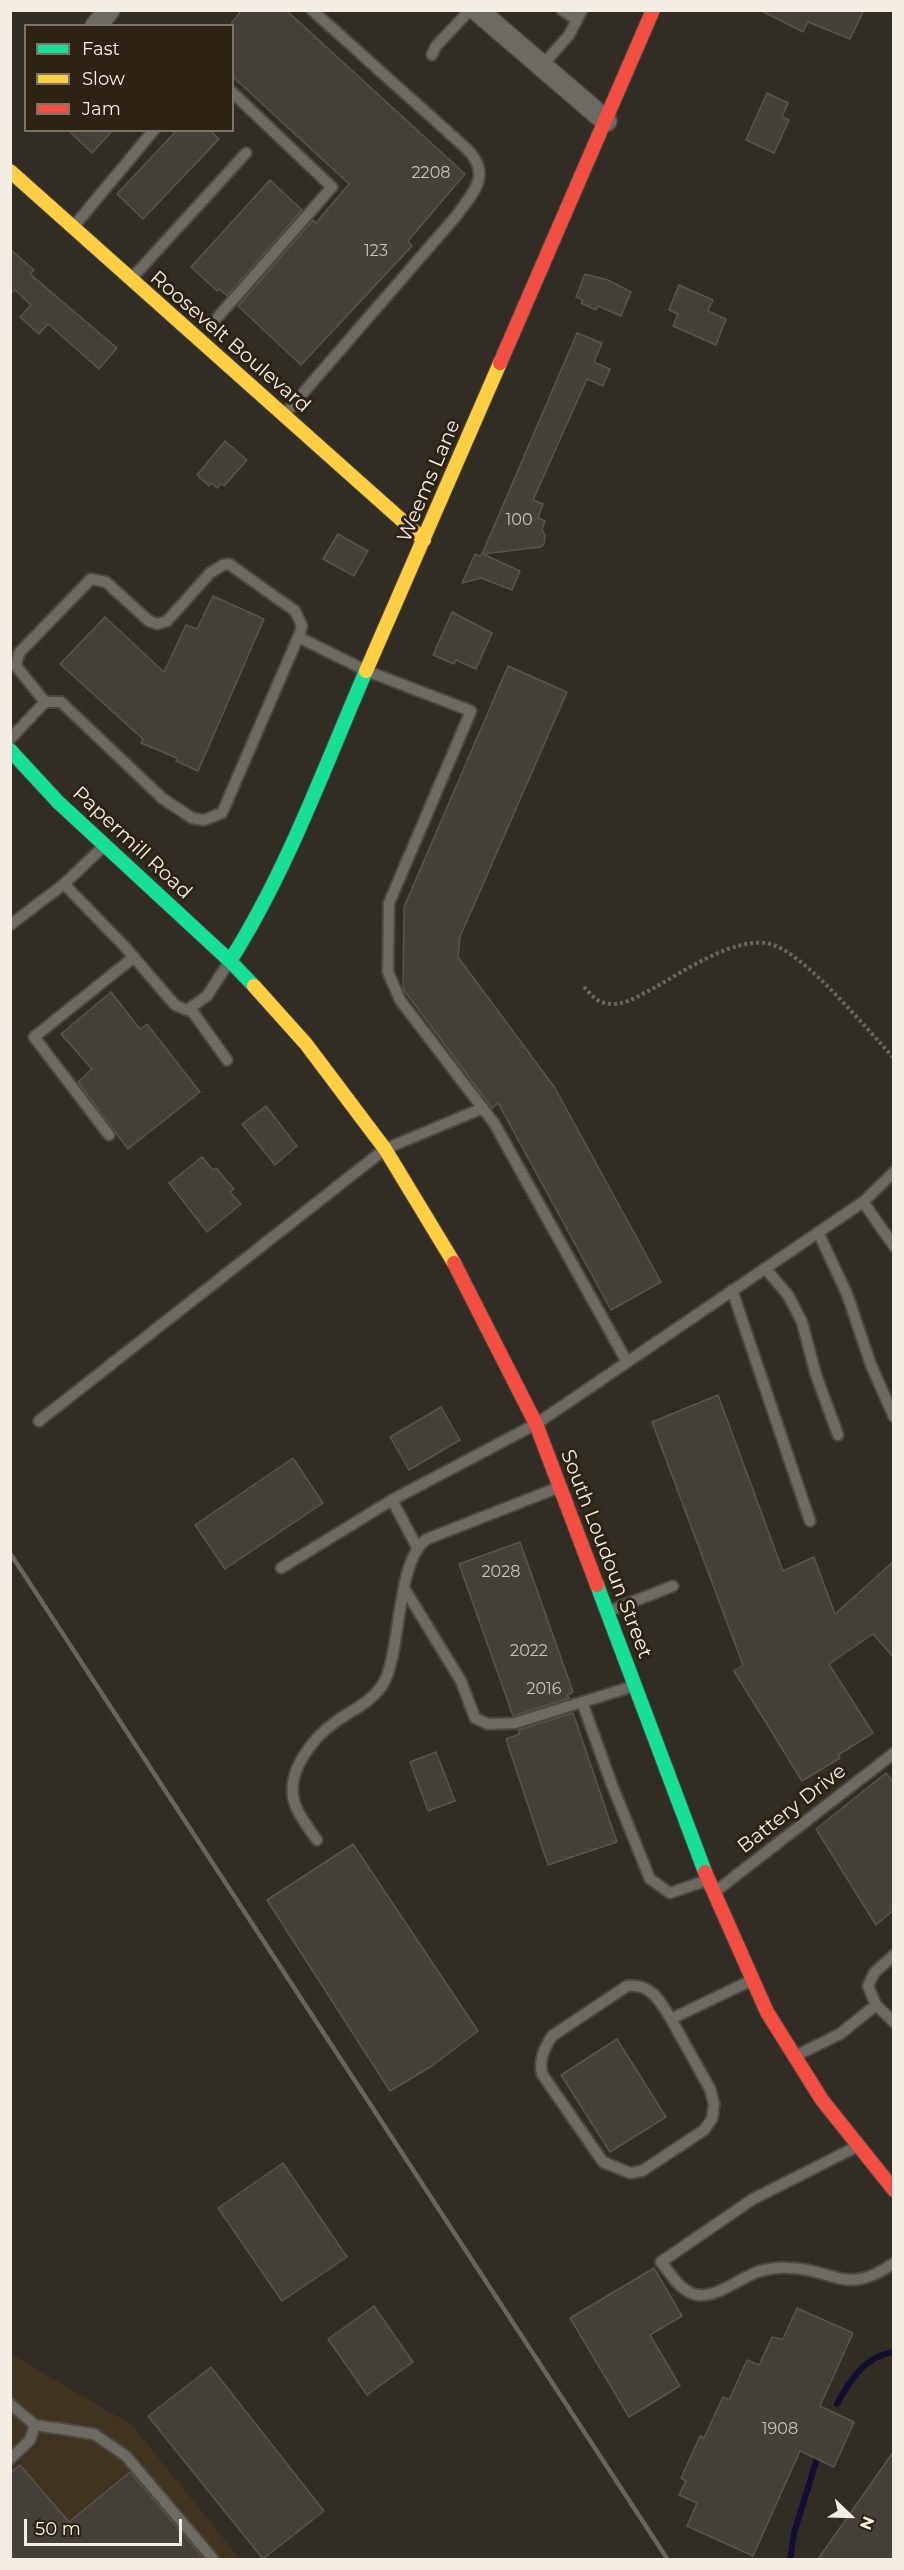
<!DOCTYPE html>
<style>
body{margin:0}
#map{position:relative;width:904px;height:2570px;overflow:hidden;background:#312c24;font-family:Montserrat,sans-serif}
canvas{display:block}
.frame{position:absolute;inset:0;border:12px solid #f3ede3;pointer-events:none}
.legend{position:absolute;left:24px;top:24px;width:210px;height:108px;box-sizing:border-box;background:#2d2315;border:2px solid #7c7467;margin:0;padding:8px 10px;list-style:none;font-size:18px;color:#f3ede3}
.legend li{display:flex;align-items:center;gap:12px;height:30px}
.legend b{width:30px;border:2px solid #7c7467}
.north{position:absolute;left:820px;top:2486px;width:60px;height:60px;-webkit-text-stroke:4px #2d2315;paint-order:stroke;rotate:113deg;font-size:16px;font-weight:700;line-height:24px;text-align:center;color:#f3ede3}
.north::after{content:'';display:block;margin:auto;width:21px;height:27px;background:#f3ede3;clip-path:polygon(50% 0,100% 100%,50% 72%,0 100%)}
.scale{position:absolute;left:24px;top:2519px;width:158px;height:27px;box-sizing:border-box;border:3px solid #f3ede3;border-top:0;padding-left:8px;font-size:18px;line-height:21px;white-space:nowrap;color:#f3ede3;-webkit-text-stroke:4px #2d2315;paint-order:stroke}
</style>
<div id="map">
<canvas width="904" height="2570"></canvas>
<div class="frame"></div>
<ul class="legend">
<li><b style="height:8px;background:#16e098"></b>Fast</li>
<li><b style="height:8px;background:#ffcf43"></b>Slow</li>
<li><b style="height:8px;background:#f24e42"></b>Jam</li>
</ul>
<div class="north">N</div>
<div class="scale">50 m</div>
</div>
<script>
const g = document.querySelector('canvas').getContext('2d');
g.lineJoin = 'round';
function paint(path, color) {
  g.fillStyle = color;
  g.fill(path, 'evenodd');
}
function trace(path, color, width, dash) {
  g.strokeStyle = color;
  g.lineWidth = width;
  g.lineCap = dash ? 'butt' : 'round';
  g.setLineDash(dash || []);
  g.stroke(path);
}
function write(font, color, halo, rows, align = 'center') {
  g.font = font + ' Montserrat,sans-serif';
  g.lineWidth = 6;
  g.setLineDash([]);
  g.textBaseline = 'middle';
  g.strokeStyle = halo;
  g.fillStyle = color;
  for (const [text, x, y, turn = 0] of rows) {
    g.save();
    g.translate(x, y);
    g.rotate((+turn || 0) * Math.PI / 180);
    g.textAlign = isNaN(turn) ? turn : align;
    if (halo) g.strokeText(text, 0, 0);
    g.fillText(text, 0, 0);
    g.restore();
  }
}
paint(new Path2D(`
 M 11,2354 L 132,2425 L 240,2559 L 11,2560 Z`), '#403320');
trace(new Path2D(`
 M 837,2404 C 850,2380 865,2356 894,2352
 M 790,2560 L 794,2533 L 818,2455`), '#111033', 6);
const building = new Path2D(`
 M 242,10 L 286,10 L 465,174 L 408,241 L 412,246 L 301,365 L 238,306 L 313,220 L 316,223 L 349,184 L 232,76 L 232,22 Z
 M 760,10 L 864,10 L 850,39 L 808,22 L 803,32 Z
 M 767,93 L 788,103 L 782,117 L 789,120 L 774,153 L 746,140 Z
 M 68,130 L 113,130 L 92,153 Z
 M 177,130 L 210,130 L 219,139 L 143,219 L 117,194 Z
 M 270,180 L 302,210 L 227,296 L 219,289 L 217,291 L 191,267 Z
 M 10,249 L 34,270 L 30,274 L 117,348 L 99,369 L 48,324 L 39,334 L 20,317 L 31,305 L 15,290 L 10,294 Z
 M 585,274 L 608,280 L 631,292 L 621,316 L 598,306 L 596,310 L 581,303 L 583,300 L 576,297 Z
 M 679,285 L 713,300 L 708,311 L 726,319 L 716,345 L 673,326 L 678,314 L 669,310 Z
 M 577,333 L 602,343 L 594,362 L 610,369 L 603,386 L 587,379 L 533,500 L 543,504 L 538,518 L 545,521 L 542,530 L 545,535 L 544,544 L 541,547 L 483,554 L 520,571 L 512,590 L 481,578 L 462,583 L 475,554 L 480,556 L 482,554 Z
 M 225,441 L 247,460 L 224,486 L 221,484 L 217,488 L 212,483 L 209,486 L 197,475 Z
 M 338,534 L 368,551 L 354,576 L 323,559 Z
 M 213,596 L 264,619 L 198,771 L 176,761 L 177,758 L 141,743 L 143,739 L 60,664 L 105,617 L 164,672 L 186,625 L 197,629 Z
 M 452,612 L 492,633 L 476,669 L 456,660 L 454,664 L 433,655 Z
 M 508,666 L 567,692 L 460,937 L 458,957 L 555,1088 L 661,1282 L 611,1310 L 498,1103 L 492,1108 L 403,989 L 404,907 Z
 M 111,992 L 140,1029 L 147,1024 L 200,1092 L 128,1149 L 78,1082 L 92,1069 L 61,1034 Z
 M 266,1106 L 297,1146 L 275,1165 L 242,1124 Z
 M 202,1157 L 213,1170 L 216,1168 L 234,1189 L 230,1192 L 241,1204 L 207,1232 L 169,1183 Z
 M 718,1395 L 783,1571 L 814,1557 L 835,1614 L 894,1561 L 894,1658 L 873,1634 L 829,1664 L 873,1733 L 838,1755 L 840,1758 L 802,1781 L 734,1671 L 743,1665 L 652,1422 Z
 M 441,1407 L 460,1440 L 409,1470 L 390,1437 Z
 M 293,1458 L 323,1503 L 225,1569 L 195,1525 Z
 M 520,1542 L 573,1692 L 567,1695 L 569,1698 L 513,1716 L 459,1564 Z
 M 573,1713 L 617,1842 L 548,1865 L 506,1739 L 520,1734 L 518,1730 Z
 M 436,1752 L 455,1801 L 428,1811 L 410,1762 Z
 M 886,1773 L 894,1783 L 894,1910 L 876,1925 L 816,1829 Z
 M 353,1844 L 478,2031 L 432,2066 L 390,2091 L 267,1900 Z
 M 617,2039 L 666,2117 L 610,2152 L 561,2075 Z
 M 283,2163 L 347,2257 L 282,2301 L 218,2208 Z
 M 654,2268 L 682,2316 L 650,2335 L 680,2386 L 629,2417 L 570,2318 Z
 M 374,2306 L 413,2362 L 367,2395 L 328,2339 Z
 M 797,2308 L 853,2333 L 820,2406 L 854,2422 L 834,2467 L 800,2451 L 753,2556 L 687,2526 L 697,2503 L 679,2495 L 686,2481 L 681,2478 L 700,2436 L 704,2438 L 723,2397 L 729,2400 L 747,2360 L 759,2365 L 772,2337 L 783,2339 Z
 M 211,2367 L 324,2511 L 263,2559 L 148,2416 Z
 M 894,2451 L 894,2559 L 818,2559 Z
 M 20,2465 L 69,2522 L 130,2472 L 204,2559 L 10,2559 L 10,2473 Z`);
paint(building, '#45413a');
trace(building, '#59544e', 1.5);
const lane = new Path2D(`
 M 562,10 L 577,20
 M 432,55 L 436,46 L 470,10
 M 542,66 L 569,35 L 582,10
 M 74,226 L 154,130
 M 132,278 L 246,153
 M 217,318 L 332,187 L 232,92
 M 284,415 L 457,215 C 474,191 492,175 467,149 L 312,10
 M 298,637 L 367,671 L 471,711 L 389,903 L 388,972 L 400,1000 L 494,1123 L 627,1362
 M 10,739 L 45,702 L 61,702 L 162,798 L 192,818 L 204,820 L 222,813 L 300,633 L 302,626 L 295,611 L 229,564 L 223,565 L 210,573 L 167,621 L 157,624 L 149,621 L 106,582 L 91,579 L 19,653 L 16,666 L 45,702
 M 64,884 L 125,947 L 175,1005 L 187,1010 L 207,996 L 229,962
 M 10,925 L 64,884 L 104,846
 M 190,1008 L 227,1060
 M 109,1135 L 34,1037 L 134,957
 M 863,1202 L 894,1246
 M 818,1232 L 847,1294 L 871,1365 L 894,1417
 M 765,1268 L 788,1295 L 802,1322 L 816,1375 L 838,1435
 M 732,1290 L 810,1521
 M 39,1421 L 385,1149 L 483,1108
 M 392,1500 L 418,1549
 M 281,1568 L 392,1500 L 536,1424 L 863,1202 L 894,1172
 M 404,1588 L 461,1681 L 475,1718 L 488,1724 L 515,1723 L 634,1686
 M 609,1611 L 673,1586
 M 582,1702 L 612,1785 L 650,1879 L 670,1893 L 705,1881
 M 317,1840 C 310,1830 302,1820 297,1809 C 281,1776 312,1738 338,1720 C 356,1708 377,1699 386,1678 C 401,1645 397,1559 427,1539 L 557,1488
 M 716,1891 L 894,1753
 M 894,1955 L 874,1973 L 868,1986 L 876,2005 L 894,2022
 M 671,2019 L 710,2089 L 714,2104 L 712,2119 L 704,2130 L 642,2171 L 630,2173 L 603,2162 L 542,2074 C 539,2059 544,2049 552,2036 L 627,1986 C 651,1983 660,2001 671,2019 L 752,1980
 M 797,2055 L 840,2034 L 876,2005
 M 858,2146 L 753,2199 L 661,2262 C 671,2274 681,2293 698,2295 C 718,2297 739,2279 757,2272 C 766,2269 780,2267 789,2268 C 836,2269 845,2297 894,2263
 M 10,2404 L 35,2425 L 30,2440 L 10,2459
 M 35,2425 L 94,2434 L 126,2456 L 214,2560`);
const street = new Path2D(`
 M 477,10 L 606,121
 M 96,26 L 109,10`);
const fast = new Path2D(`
 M 10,750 L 58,802 L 230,961 L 254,986
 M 230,961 C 287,871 324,768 366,671
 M 597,1585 L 705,1872`);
const slow = new Path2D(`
 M 10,171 L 424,540
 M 366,671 L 500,363
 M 254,986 L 306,1044 L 385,1149 L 454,1263`);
const jam = new Path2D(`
 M 500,363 L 653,10
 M 454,1263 L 536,1424 L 597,1585
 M 705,1872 L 767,2012 L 822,2100 L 894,2190`);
trace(lane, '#4d4741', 14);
trace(street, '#4d4741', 24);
trace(fast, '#4d4741', 16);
trace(slow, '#4d4741', 16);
trace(jam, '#4d4741', 16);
trace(new Path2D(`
 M 584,987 C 590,993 596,1002 605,1003 C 623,1007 636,997 652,989 C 681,973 736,935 770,944 C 804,952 867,1030 894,1058`), '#696560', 4, [3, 3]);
trace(lane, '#6d6963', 10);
trace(street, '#6d6963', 21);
trace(fast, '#16e098', 14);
trace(slow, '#ffcf43', 14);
trace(jam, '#f24e42', 14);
trace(new Path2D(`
 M 10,1553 L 668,2560`), '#68645f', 4.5);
write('16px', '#c8c2b9', null, [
 ["2208",431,173],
 ["123",376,251],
 ["100",519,520],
 ["2028",501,1572],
 ["2022",529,1651],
 ["2016",544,1689],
 ["1908",780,2429]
]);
write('20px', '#f3ede3', '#2d2315', [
 ["Roosevelt Boulevard",230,342,41],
 ["Weems Lane",429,481,-67],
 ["Papermill Road",132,843,43],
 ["South Loudoun Street",606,1554,69],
 ["Battery Drive",792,1809,-38]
]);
</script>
